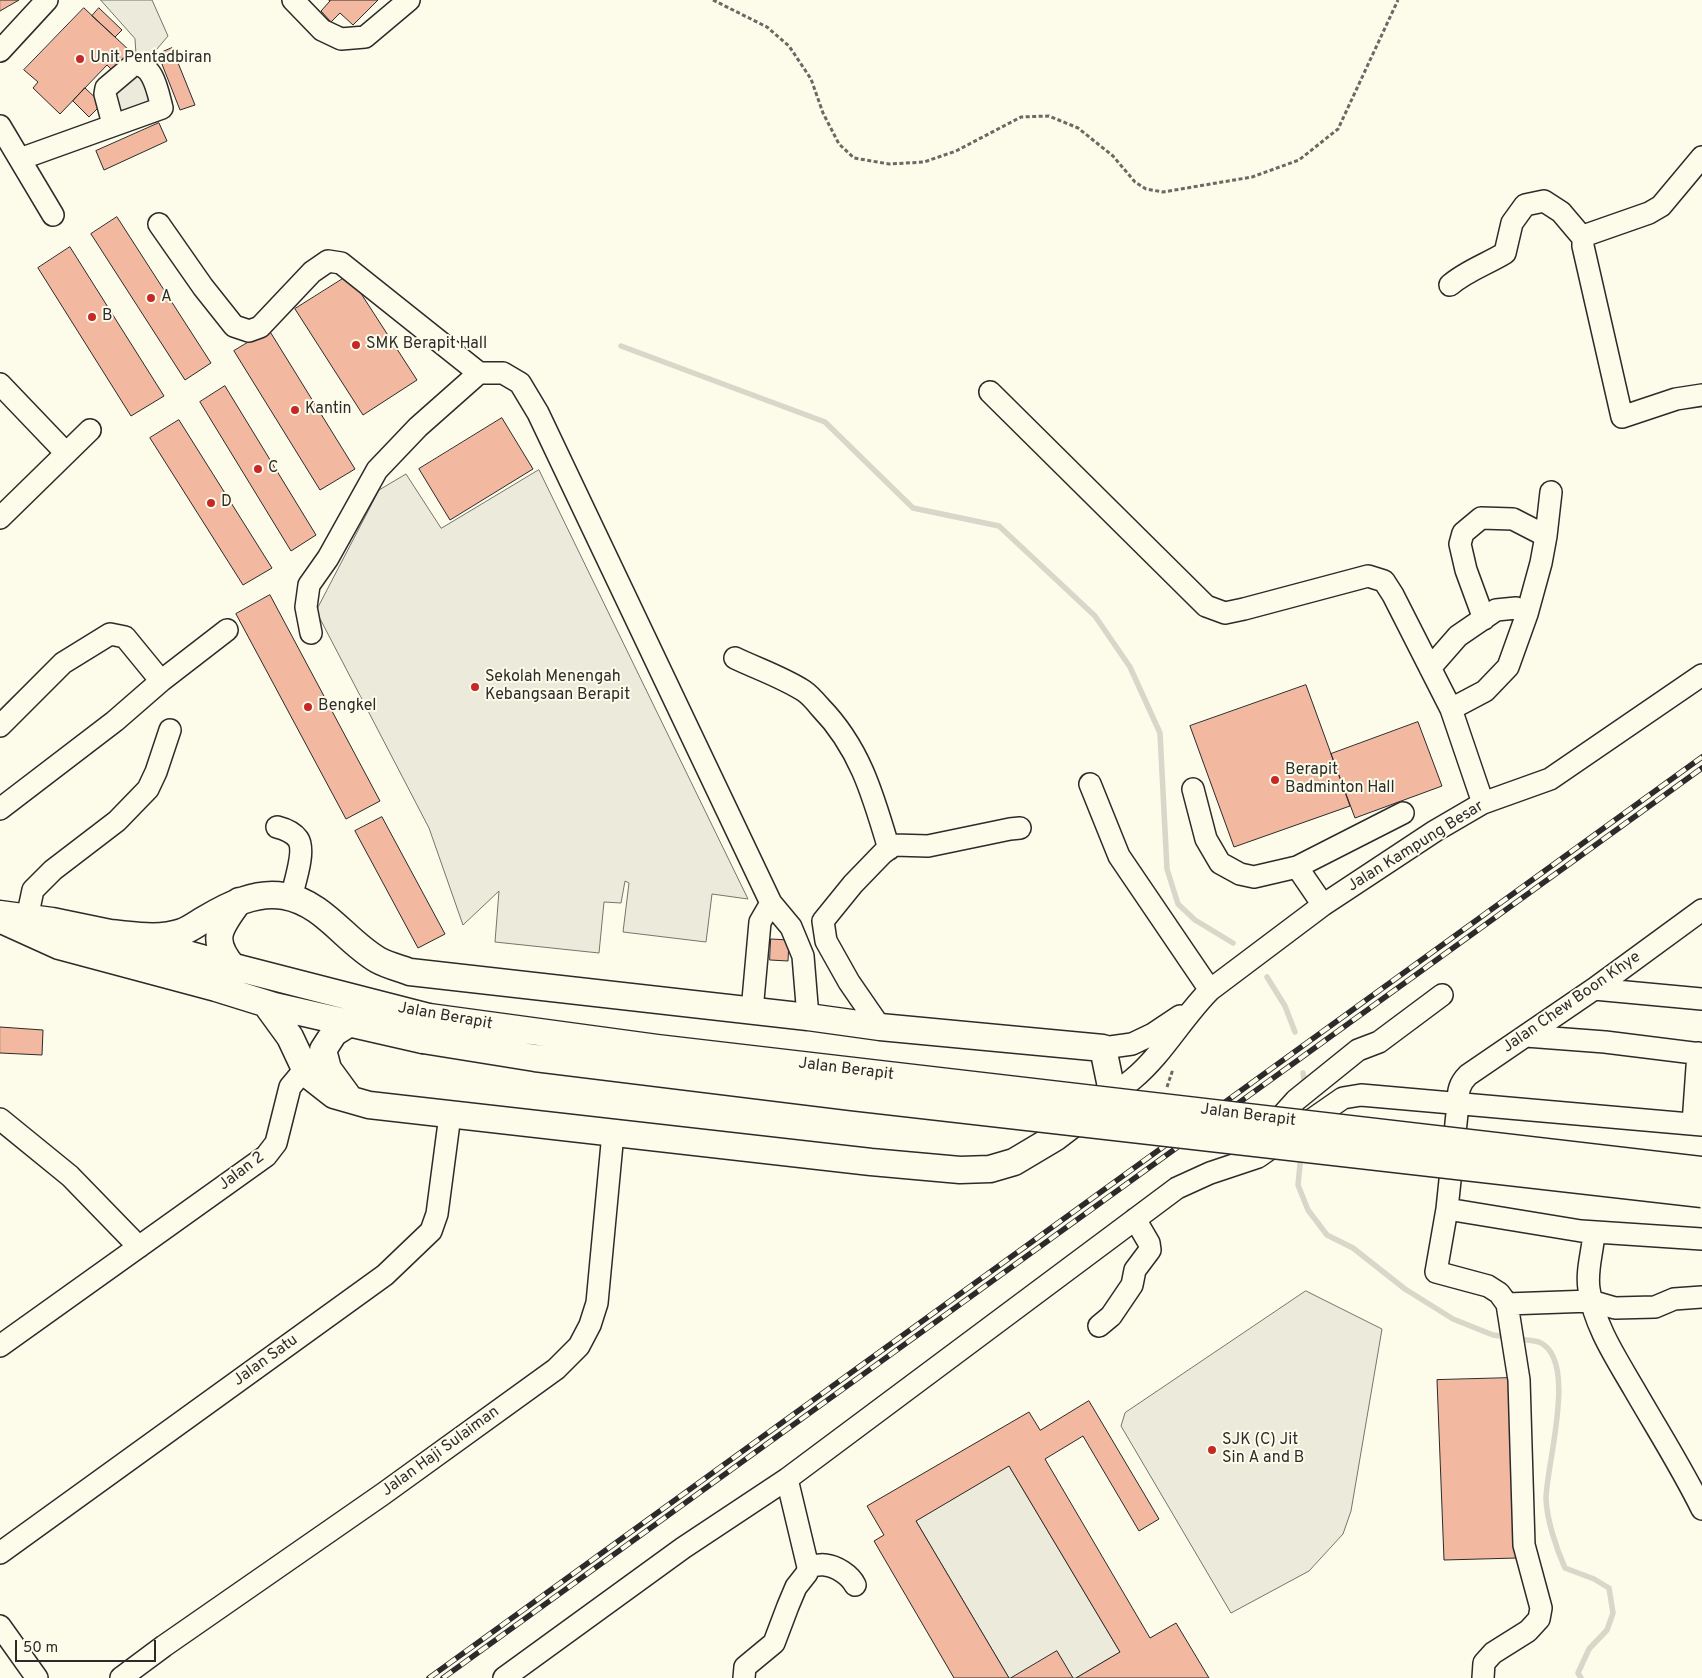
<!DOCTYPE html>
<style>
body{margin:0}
#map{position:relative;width:1702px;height:1678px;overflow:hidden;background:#fdfbea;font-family:Overpass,sans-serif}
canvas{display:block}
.scale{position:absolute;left:15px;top:1640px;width:141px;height:22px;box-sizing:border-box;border:2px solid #2b2b2b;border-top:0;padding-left:6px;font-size:15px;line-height:18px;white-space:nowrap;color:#2b2b2b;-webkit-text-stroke:4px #fdfbea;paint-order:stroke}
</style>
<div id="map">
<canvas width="1702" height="1678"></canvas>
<div class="scale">50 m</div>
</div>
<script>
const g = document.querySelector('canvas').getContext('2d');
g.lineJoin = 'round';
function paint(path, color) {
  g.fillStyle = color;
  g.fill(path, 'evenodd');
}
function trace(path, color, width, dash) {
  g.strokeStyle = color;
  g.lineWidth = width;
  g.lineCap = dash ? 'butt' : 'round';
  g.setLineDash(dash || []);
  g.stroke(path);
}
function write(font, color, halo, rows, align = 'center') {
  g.font = font + ' Overpass,sans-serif';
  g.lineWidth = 4;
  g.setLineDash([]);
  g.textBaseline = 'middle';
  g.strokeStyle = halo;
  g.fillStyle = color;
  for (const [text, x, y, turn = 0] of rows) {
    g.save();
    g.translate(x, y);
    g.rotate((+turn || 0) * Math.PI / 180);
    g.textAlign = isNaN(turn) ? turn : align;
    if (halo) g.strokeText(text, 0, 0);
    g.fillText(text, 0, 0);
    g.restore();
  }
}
const green = new Path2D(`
 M 539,470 L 748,899 L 712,894 L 706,942 L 623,932 L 629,883 L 625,881 L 621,903 L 604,902 L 599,953 L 495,942 L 499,891 L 463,925 L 429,828 L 316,611 L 379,490 L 406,474 L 441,528 Z
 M 1306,1291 L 1382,1329 L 1351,1511 L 1343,1534 L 1309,1571 L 1231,1613 L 1121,1426 L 1125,1413 Z
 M 1009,1466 L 1120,1652 L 1076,1678 L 1009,1678 L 916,1521 Z`);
paint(green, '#ecebdb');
trace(green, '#74746e', 1);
const parking = new Path2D(`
 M 101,0 L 152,0 L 168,36 L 151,56 L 172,111 L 121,131 L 99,88 L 136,54 L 135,39 Z`);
paint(parking, '#eceadb');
trace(parking, '#74746e', 1);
trace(new Path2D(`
 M 621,346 L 825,422 L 913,508 L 999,526 L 1095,616 L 1130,667 L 1160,733 L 1167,869 L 1178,904 L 1195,920 L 1233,943
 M 1267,977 L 1285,1006 L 1295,1032
 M 1303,1073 L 1305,1085
 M 1301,1154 L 1298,1185 L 1308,1210 L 1327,1235 L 1353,1248 L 1405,1289 L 1453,1319 L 1493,1335 L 1507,1337
 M 1516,1339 C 1523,1340 1532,1340 1539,1342 C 1579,1359 1546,1465 1546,1499 C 1547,1520 1556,1548 1565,1568 L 1594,1579 L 1609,1588 L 1613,1613 L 1607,1630 L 1589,1649 L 1578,1673 L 1581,1678`), '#d8d7c9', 5.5);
const building = new Path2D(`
 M 0,0 L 19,0 L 0,11 Z
 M 329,0 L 378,0 L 353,25 L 340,13 L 331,22 L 321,11 L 330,1 Z
 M 84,8 L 131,52 L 113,71 L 107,65 L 60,114 L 33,88 L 38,82 L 24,70 Z
 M 99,8 L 122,30 L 115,37 L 92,16 Z
 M 172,48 L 195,105 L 180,110 L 158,54 Z
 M 85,88 L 102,104 L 89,117 L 73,101 Z
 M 159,123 L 167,141 L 104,170 L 96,151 Z
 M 117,217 L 211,363 L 185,380 L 91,234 Z
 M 70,247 L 164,396 L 131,416 L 38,268 Z
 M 349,275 L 417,380 L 363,415 L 295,309 Z
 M 269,330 L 355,469 L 320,490 L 234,351 Z
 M 225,386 L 316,535 L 291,551 L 200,402 Z
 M 502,418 L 533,469 L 450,520 L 419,469 Z
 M 179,420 L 272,568 L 243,585 L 150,438 Z
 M 270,595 L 380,801 L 346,819 L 236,614 Z
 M 1306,685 L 1350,806 L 1234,847 L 1190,726 Z
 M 1418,722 L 1442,786 L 1355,818 L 1331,754 Z
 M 382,817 L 445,934 L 418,948 L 355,831 Z
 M 771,939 L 789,940 L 788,961 L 770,960 Z
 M 0,1027 L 43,1030 L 42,1055 L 0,1053 Z
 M 1511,1378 L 1517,1558 L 1444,1560 L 1437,1380 Z
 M 1089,1401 L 1159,1519 L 1139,1531 L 1083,1436 L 1045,1459 L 1150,1638 L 1176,1623 L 1209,1678 L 1076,1678 L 1120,1652 L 1009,1466 L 916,1521 L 1009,1678 L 954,1678 L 874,1541 L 884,1535 L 867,1506 L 1029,1412 L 1040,1430 Z
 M 1057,1651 L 1073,1678 L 1011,1678 Z`);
paint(building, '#f2b8a0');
trace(building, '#2b2b2b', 1);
const minor = new Path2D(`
 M 293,0 L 322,30 L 341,39 L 365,37 L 409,0
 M 0,51 L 47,0
 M 0,126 L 53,215
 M 20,159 L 162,108 C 158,93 153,60 132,66 L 106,88 L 105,94 L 113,124
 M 159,224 L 203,287 L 234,326 L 249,331 L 260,327 L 312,272 L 328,261 L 341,263 L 479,373
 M 1583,238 L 1589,234 L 1649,213 L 1661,206 L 1702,157
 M 1450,285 C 1466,271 1487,264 1505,253 L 1512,223 L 1525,205 L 1544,201 L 1561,212 L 1583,238 L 1583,246 L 1622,417 L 1676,399 L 1702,395
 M 0,384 L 66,453
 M 990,392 L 1206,606 L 1225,613 L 1244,609 L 1368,576 L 1384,581 L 1393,595 L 1451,709 L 1483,803
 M 0,518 L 90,430
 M 1484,619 L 1466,570 L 1460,544 L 1463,533 L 1481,518 L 1513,519 L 1546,536
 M 311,633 L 306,607 L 309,585 L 328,558 L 377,470 L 418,427 L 479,373 L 503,373 L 520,383 L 538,413 L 771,903 L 791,927 L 803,956 L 808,1017
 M 735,658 C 758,669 782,677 804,691 C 810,695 815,701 820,707 C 860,748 873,795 889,849
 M 1430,668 L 1458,636 L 1496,610 L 1516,608 L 1527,614
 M 1451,709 L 1485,691 L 1508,667 L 1527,614 L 1541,563 L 1546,536 L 1551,492
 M 0,726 L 63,663 L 110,634 L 125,637 L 161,681 L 227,630
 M 1090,784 L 1119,856 L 1210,990
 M 1193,789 L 1206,839 L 1220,863 L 1240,874 L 1254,877 L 1297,867 L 1323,905
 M 0,809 L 115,721 L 161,681
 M 277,827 C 285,829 293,832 298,839 C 306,851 294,884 291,898
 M 1297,867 L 1403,813
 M 27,918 L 33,890 L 53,870 L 117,821 L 148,789 L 156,772 L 170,730
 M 1594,989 L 1702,999
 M 752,1011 L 760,922 L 771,903
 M 880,1027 L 849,982 L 826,941 L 823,921 L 853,884 L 883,853 L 894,845 L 928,846 L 1010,829 L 1020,828
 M 1526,1036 L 1605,1042 L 1702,1054
 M 1103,1048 L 1132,1044 L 1153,1034 L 1180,1016
 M 1111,1095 C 1118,1090 1126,1085 1133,1079 C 1163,1054 1182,1018 1210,990 L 1323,905 L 1435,831 L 1483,803 L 1550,779 L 1702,675
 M 0,1119 L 70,1176 L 139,1247
 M 1278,1120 L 1296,1100 L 1358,1050 L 1379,1042 L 1442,995
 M 1693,1124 L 1698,1053
 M 1447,1209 L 1581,1231 L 1702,1239
 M 1594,1232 C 1593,1251 1586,1270 1589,1289 C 1594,1325 1616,1358 1634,1389 C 1657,1429 1682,1468 1702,1509
 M 1507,1304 L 1591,1301 L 1615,1308 L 1655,1307 L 1674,1299 L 1702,1297
 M 1099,1326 L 1111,1316 L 1132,1285 L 1135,1270 L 1150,1250 L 1149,1243 L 1135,1219
 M 0,1346 L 266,1156 L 276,1143 L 290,1087 L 305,1069
 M 0,1553 L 385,1275 L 431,1231 L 437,1214 L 450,1115
 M 808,1567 C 813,1566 820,1564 825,1565 C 836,1566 850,1575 855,1585
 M 0,1626 L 37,1678
 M 121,1678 L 164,1646 L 383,1494 L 556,1369 L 579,1346 L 590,1325 L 597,1303 L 613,1133
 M 504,1678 L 683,1548 L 787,1479 L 1177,1188 L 1210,1173 L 1258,1157 L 1343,1098 L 1361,1095 L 1702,1125
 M 744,1678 L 745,1667 L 774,1643 L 788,1606 L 796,1587 L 807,1573 L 808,1567 L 787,1479
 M 1483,1678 L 1484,1663 L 1493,1653 L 1528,1631 L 1539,1619 L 1541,1608 L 1524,1545 L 1519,1380 L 1507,1304 L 1499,1293 L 1488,1286 L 1436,1272 L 1447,1209 L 1458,1104 C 1458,1091 1459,1084 1468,1075 L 1594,989 L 1702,910`);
const major = new Path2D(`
 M 0,914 L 52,921 L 110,933 L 242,969 L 429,1017
 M 6,922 L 59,946 L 216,988 L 274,1006 L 423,1040
 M 110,933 C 134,935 158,940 182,932 C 190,929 198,923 205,919 C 229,905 256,891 284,896 C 324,903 345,941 378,960 C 387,965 399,968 410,972 L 808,1017 L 880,1027 L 1103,1048 L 1110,1082 L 1111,1095 L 1056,1137 L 1014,1162 L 990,1169 L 960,1170 L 871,1162 L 369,1105 L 334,1095 L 311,1077 L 305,1069 L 290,1037 L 266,1004
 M 233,967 C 209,939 220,927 239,901
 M 347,1095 L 328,1069 L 323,1050 L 334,1033 L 350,1023`);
trace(minor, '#2b2b2b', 24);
trace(major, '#2b2b2b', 29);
trace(new Path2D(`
 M 713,0 L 767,27 L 789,46 L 811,79 L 823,113 L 839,144 L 854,158 L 889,164 L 924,162 L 956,151 L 1021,117 L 1049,116 L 1078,128 L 1113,156 L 1135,182 L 1146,189 L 1163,192 L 1252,177 L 1299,160 L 1338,129 L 1398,0
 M 1167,1087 L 1173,1069`), '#6a6964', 3, [4, 2.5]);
trace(minor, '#fdfbea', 21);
trace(major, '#fdfbea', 26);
const rail = new Path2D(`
 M 429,1678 L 1702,757
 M 443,1678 L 1702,768`);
trace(rail, '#2b2b2b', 5.5);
trace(rail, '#fdfbea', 4, [11]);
const majorBridge = new Path2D(`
 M 429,1017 L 657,1048 L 1702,1170
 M 423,1040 L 535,1058 L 852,1097 L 1702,1194`);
trace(majorBridge, '#2b2b2b', 29, []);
trace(majorBridge, '#fdfbea', 26);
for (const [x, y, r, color] of [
 [80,59,5,"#c62828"],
 [151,298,5,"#c62828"],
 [92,317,5,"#c62828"],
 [356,345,5,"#c62828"],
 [295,410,5,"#c62828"],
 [258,469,5,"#c62828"],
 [211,503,5,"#c62828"],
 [475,687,5,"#c62828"],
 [308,707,5,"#c62828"],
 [1275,780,5,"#c62828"],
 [1212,1450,5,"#c62828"]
]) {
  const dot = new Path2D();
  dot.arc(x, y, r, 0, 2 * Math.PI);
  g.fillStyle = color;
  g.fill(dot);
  trace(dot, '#fdfbea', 2);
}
write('16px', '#2b2b2b', '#fdfbea', [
 ["Unit Pentadbiran",90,59],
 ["A",161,298],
 ["B",102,317],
 ["SMK Berapit Hall",366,345],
 ["Kantin",305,410],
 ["C",268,469],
 ["D",221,503],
 ["Sekolah Menengah",485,678],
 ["Kebangsaan Berapit",485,696],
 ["Bengkel",318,707],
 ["Berapit",1285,771],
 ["Badminton Hall",1285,789],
 ["SJK (C) Jit",1222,1441],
 ["Sin A and B",1222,1459]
], 'left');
write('16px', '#2b2b2b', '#fdfbea', [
 ["Jalan Kampung Besar",1416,847,-32],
 ["Jalan Chew Boon Khye",1572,1003,-35],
 ["Jalan Berapit",445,1017,10],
 ["Jalan Berapit",846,1070,7],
 ["Jalan Berapit",1248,1116,7],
 ["Jalan 2",242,1172,-37],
 ["Jalan Satu",266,1361,-36],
 ["Jalan Haji Sulaiman",441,1452,-36]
]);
</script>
